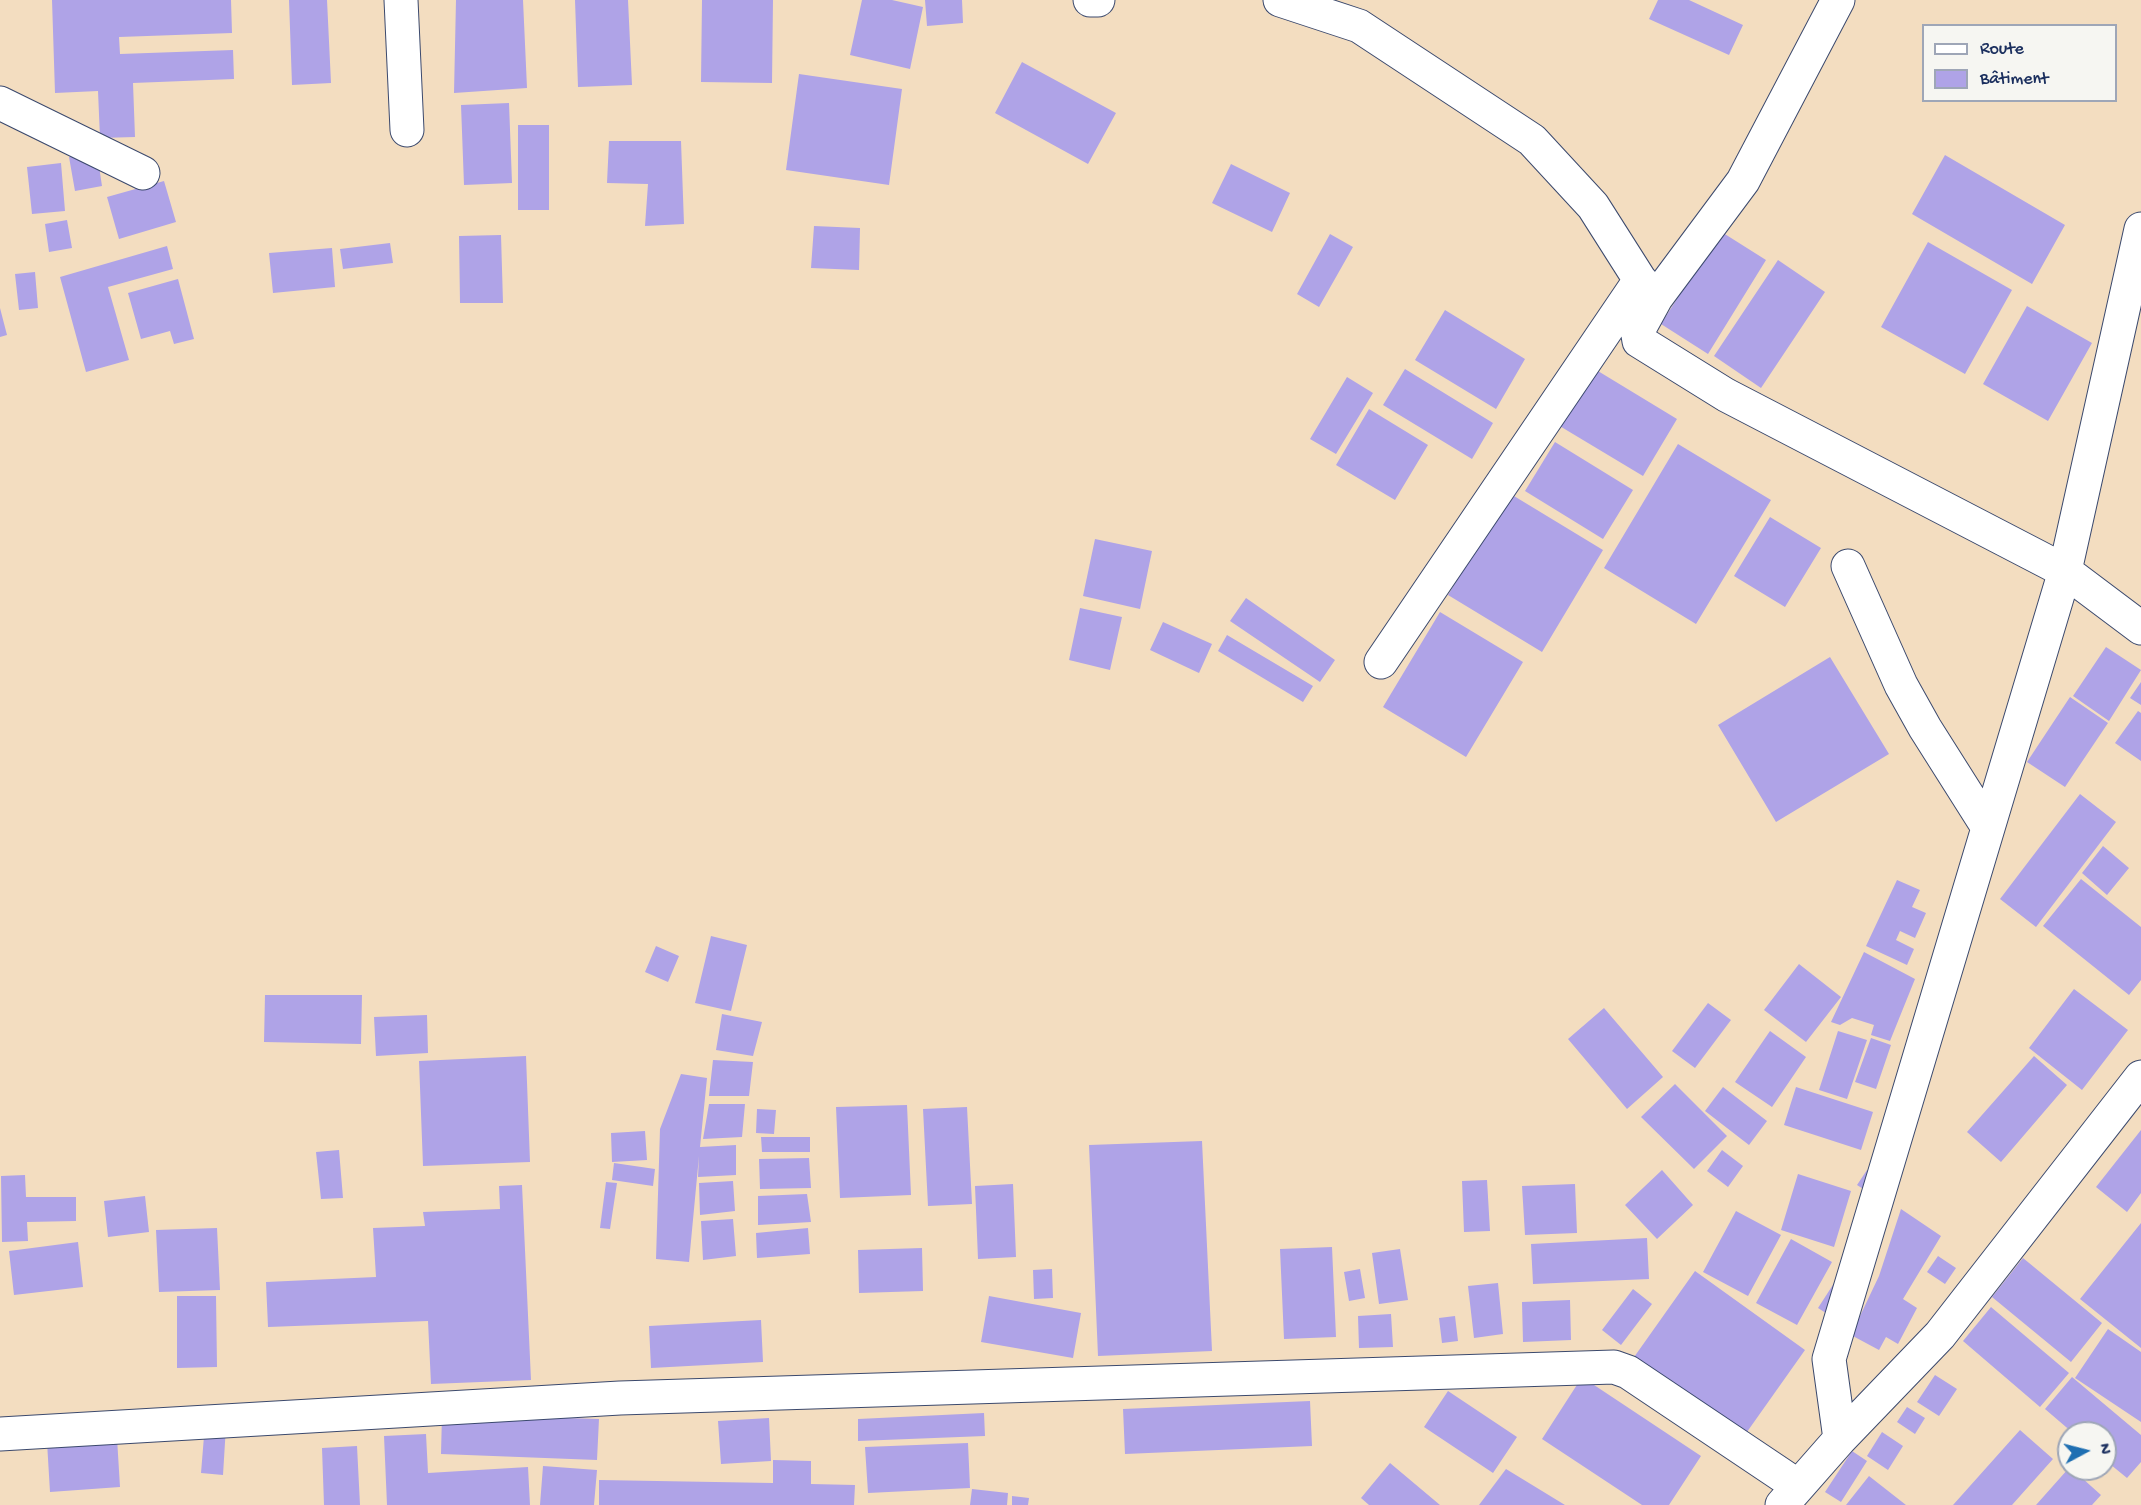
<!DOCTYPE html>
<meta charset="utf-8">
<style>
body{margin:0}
#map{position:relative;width:2141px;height:1505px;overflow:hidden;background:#f3ddc0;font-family:"Gochi Hand",sans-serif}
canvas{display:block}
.legend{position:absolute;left:1922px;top:24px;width:195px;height:78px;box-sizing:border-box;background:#f6f6f2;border:2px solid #9ea6b7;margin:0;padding:8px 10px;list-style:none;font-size:18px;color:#1b2f5e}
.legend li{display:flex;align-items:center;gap:12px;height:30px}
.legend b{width:30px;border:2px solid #9ea6b7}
.north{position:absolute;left:2057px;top:1421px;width:60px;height:60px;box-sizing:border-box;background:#f6f6f2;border:2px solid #9ea6b7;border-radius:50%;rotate:83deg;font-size:16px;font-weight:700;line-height:24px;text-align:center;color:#1b2f5e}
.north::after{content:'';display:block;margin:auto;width:21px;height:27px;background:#1f6fb2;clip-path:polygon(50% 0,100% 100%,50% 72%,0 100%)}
</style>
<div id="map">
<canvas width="2141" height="1505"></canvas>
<ul class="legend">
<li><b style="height:8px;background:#fff"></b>Route</li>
<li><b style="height:16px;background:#afa3e7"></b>Bâtiment</li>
</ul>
<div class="north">N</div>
</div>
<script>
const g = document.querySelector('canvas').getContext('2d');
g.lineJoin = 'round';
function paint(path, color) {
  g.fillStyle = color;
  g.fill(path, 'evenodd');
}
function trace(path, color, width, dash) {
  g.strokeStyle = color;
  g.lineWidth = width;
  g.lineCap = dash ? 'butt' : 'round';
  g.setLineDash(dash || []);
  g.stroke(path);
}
paint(new Path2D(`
 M 52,0 L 231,0 L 232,33 L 119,37 L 120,54 L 233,50 L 234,79 L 133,83 L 135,137 L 100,138 L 98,91 L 55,93 Z
 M 289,0 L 327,0 L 331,83 L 292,85 Z
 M 456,0 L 523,0 L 527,88 L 454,93 Z
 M 575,0 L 628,0 L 632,85 L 578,87 Z
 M 702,0 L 773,0 L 772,83 L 701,82 Z
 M 862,0 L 892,0 L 923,7 L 910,69 L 850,55 Z
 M 925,0 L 962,0 L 963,23 L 927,26 Z
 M 1658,0 L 1689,0 L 1743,25 L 1729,55 L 1649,19 Z
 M 1022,62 L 1116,113 L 1088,164 L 995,113 Z
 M 799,74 L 902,89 L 889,185 L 786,170 Z
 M 509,103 L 512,183 L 464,185 L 461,105 Z
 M 518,125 L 549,125 L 549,210 L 518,210 Z
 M 609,141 L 681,141 L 684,224 L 645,226 L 648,184 L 607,183 Z
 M 97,153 L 102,186 L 75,191 L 69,157 Z
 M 1945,155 L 2065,225 L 2032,284 L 1912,214 Z
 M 61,163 L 65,211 L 32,214 L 27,167 Z
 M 1231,164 L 1290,193 L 1272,232 L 1212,203 Z
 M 164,181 L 176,222 L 119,239 L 107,197 Z
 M 67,220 L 72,248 L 49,252 L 45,224 Z
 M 814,226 L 860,228 L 859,270 L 811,268 Z
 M 1720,231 L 1766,260 L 1708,354 L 1661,324 Z
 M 1330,234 L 1353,247 L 1319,307 L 1297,294 Z
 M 501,235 L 503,303 L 460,303 L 459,236 Z
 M 1928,242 L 2012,290 L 1965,374 L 1881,327 Z
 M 390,243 L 393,263 L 343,269 L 340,249 Z
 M 167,246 L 173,269 L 108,287 L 129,360 L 86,372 L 60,277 Z
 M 332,248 L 335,287 L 273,293 L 269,253 Z
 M 1778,260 L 1825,292 L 1761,388 L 1714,356 Z
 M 35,272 L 38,308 L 19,310 L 15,274 Z
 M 178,279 L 194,339 L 174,344 L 170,331 L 141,339 L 128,293 Z
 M 2027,306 L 2092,343 L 2048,421 L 1983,384 Z
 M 0,308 L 7,335 L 0,337 Z
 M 1445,310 L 1525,359 L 1496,409 L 1415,360 Z
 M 1593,368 L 1677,419 L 1643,476 L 1558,425 Z
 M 1405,369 L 1493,423 L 1472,459 L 1383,405 Z
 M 1347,377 L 1373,393 L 1336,454 L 1310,439 Z
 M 1369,409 L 1428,445 L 1395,500 L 1336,465 Z
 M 1555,442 L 1633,490 L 1603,539 L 1525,491 Z
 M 1678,444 L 1771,500 L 1696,624 L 1604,568 Z
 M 1509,493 L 1603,550 L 1542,652 L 1448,595 Z
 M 1770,517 L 1821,548 L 1785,607 L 1734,576 Z
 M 1095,539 L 1152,551 L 1140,609 L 1083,596 Z
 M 1246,598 L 1335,660 L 1320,682 L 1230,621 Z
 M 1080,608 L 1122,617 L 1110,670 L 1069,660 Z
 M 1440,612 L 1523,662 L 1466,757 L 1383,707 Z
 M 1163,622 L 1212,644 L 1199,673 L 1150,650 Z
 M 1227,635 L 1313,686 L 1303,702 L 1218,651 Z
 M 2106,647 L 2141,670 L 2109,721 L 2073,696 Z
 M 1830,657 L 1889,754 L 1776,822 L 1718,725 Z
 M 2141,682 L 2141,705 L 2130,698 Z
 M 2070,697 L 2108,723 L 2065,787 L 2027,762 Z
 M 2138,711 L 2141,713 L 2141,761 L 2115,743 Z
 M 2080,794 L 2116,822 L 2036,927 L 2000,899 Z
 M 2103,846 L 2129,868 L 2107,895 L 2082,873 Z
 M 2081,879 L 2141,927 L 2141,980 L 2129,995 L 2043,926 Z
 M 1897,880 L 1920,890 L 1912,907 L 1926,913 L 1915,938 L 1900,931 L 1896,940 L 1914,949 L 1907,965 L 1866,946 Z
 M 711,936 L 747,945 L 731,1011 L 695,1003 Z
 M 656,946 L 679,956 L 668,982 L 645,972 Z
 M 1864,952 L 1915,979 L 1890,1041 L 1871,1035 L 1874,1025 L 1852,1018 L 1840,1025 L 1831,1022 Z
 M 1799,964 L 1841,997 L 1806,1042 L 1764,1010 Z
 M 2074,989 L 2128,1030 L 2082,1090 L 2029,1048 Z
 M 265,995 L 362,995 L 361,1044 L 264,1042 Z
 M 1708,1003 L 1731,1020 L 1695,1068 L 1672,1051 Z
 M 1604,1008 L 1663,1077 L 1627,1109 L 1568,1039 Z
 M 722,1014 L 762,1022 L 753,1056 L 716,1050 Z
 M 427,1015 L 428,1053 L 376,1056 L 374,1017 Z
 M 1770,1031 L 1806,1057 L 1772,1107 L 1735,1082 Z
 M 1838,1031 L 1867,1040 L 1847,1099 L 1819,1090 Z
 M 1871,1038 L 1891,1045 L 1876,1089 L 1855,1082 Z
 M 526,1056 L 530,1162 L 423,1166 L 419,1061 Z
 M 2034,1056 L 2067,1085 L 2001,1162 L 1967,1132 Z
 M 713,1060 L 753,1062 L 749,1096 L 709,1096 Z
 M 681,1074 L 707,1078 L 700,1147 L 736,1145 L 736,1175 L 698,1177 L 699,1156 L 689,1262 L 656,1259 L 660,1129 Z
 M 1675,1084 L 1727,1136 L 1694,1169 L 1641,1117 Z
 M 1723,1087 L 1767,1121 L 1749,1145 L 1705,1111 Z
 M 1796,1087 L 1873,1112 L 1861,1150 L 1784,1125 Z
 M 709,1104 L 745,1104 L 742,1137 L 703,1139 Z
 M 907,1105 L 911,1195 L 840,1198 L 836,1107 Z
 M 967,1107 L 972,1204 L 928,1206 L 923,1109 Z
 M 757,1109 L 776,1110 L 774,1134 L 756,1133 Z
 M 2141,1130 L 2141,1193 L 2127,1212 L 2096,1187 Z
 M 645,1131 L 647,1160 L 612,1162 L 611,1133 Z
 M 761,1137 L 810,1137 L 810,1152 L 762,1152 Z
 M 1202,1141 L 1212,1351 L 1098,1356 L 1089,1145 Z
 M 339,1150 L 343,1198 L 321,1199 L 316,1152 Z
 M 1722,1150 L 1743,1166 L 1728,1187 L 1707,1171 Z
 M 809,1158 L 811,1188 L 760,1189 L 759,1159 Z
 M 614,1163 L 655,1169 L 653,1186 L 612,1180 Z
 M 1662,1170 L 1693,1205 L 1657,1239 L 1625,1205 Z
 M 1867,1170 L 1881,1179 L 1871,1194 L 1857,1185 Z
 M 1798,1174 L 1851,1191 L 1834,1247 L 1781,1230 Z
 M 25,1175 L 26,1197 L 76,1197 L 76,1221 L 27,1222 L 28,1241 L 2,1242 L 1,1176 Z
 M 1487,1180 L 1490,1231 L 1464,1232 L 1462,1181 Z
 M 733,1181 L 735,1211 L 700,1215 L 699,1183 Z
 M 606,1182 L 617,1183 L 610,1229 L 600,1228 Z
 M 1013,1184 L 1016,1257 L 978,1259 L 975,1186 Z
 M 1575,1184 L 1577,1233 L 1525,1235 L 1522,1186 Z
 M 522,1185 L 531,1380 L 431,1384 L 428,1321 L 268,1327 L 266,1282 L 376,1277 L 373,1228 L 425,1226 L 423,1212 L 500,1209 L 499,1186 Z
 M 807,1194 L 811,1222 L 758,1225 L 758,1196 Z
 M 145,1196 L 149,1232 L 108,1237 L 104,1201 Z
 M 1901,1209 L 1941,1236 L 1903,1299 L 1917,1308 L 1898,1344 L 1886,1337 L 1879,1350 L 1851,1335 L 1879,1276 Z
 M 1736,1211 L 1781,1235 L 1748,1296 L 1703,1272 Z
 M 733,1219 L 736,1256 L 703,1260 L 701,1221 Z
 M 2141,1223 L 2141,1348 L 2080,1299 Z
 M 217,1228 L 220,1290 L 159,1292 L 156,1230 Z
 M 808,1228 L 810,1254 L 757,1258 L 756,1233 Z
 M 1647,1238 L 1649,1279 L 1533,1284 L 1531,1244 Z
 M 1791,1239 L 1832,1262 L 1797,1325 L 1756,1303 Z
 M 78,1242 L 83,1287 L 14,1295 L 9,1251 Z
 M 1332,1247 L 1336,1337 L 1284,1339 L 1280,1249 Z
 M 922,1248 L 923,1291 L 859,1293 L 858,1250 Z
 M 1400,1249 L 1408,1300 L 1379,1304 L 1372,1253 Z
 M 1938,1256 L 1956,1268 L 1945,1284 L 1927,1272 Z
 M 2023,1258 L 2102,1323 L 2071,1362 L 1992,1297 Z
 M 1052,1269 L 1053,1298 L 1034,1299 L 1033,1270 Z
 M 1360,1269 L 1365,1298 L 1349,1301 L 1344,1272 Z
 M 1695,1271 L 1805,1350 L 1742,1439 L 1632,1360 Z
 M 1838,1277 L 1829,1315 L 1818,1308 Z
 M 1498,1283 L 1503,1334 L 1474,1338 L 1468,1286 Z
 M 1633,1289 L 1652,1304 L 1621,1345 L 1602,1330 Z
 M 177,1296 L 216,1296 L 217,1367 L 177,1368 Z
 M 989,1296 L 1081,1313 L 1073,1358 L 981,1342 Z
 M 1570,1300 L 1571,1340 L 1523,1342 L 1522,1302 Z
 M 1991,1307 L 2069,1373 L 2040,1407 L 1963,1341 Z
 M 1391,1314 L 1393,1347 L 1359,1348 L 1358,1316 Z
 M 1455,1316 L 1458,1341 L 1442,1343 L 1439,1318 Z
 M 761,1320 L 763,1362 L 651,1368 L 649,1326 Z
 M 2108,1329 L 2141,1352 L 2141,1422 L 2075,1378 Z
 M 1935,1375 L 1957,1389 L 1939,1416 L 1917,1402 Z
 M 1582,1377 L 1701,1456 L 1669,1505 L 1642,1505 L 1542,1439 Z
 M 2072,1377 L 2141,1435 L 2141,1462 L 2127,1478 L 2105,1460 L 2105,1433 L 2073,1433 L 2045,1409 Z
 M 1448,1391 L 1517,1437 L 1493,1473 L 1424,1427 Z
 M 1310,1401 L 1312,1446 L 1125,1454 L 1123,1409 Z
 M 1907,1407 L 1925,1418 L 1915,1434 L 1897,1422 Z
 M 984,1413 L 985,1436 L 858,1441 L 858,1419 Z
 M 442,1414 L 599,1419 L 597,1460 L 441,1454 Z
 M 769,1418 L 771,1461 L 721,1464 L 718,1421 Z
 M 205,1424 L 226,1426 L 223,1475 L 201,1473 Z
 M 2020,1430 L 2053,1459 L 2012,1505 L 1953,1505 Z
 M 1882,1432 L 1903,1446 L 1888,1470 L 1867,1456 Z
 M 426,1434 L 428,1473 L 528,1467 L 530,1505 L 387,1505 L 384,1436 Z
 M 117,1438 L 120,1487 L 50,1492 L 47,1442 Z
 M 968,1443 L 970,1488 L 868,1493 L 865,1447 Z
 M 357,1446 L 360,1505 L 324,1505 L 322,1448 Z
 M 1852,1451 L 1867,1461 L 1841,1502 L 1825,1492 Z
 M 773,1460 L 811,1461 L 811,1484 L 855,1485 L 854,1505 L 599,1505 L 599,1480 L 773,1483 Z
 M 1390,1463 L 1440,1505 L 1369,1505 L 1361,1498 Z
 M 543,1466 L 597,1470 L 594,1505 L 540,1505 Z
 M 1506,1469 L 1565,1505 L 1479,1505 Z
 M 2068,1469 L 2072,1469 L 2101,1495 L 2092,1505 L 2036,1505 Z
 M 1869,1476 L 1906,1505 L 1846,1505 Z
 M 972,1489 L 1008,1493 L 1007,1505 L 970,1505 Z
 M 1012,1496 L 1029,1498 L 1028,1505 L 1012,1505 Z`), '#afa3e7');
const minor = new Path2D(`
 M 401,0 L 407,130
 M 1090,0 L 1098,0
 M 1280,0 L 1359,26 L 1532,140 L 1593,206 L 1640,280 L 1656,298
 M 1838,0 L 1743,181 L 1656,298 L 1639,329 L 1638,335 L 1639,341 L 1726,395 L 2065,571 L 2141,628
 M 0,103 L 143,173
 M 1848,566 L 1901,685 L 1925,728 L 1987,826
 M 1381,662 L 1640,280
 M 0,1434 L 620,1398 L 1614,1367 L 1628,1372 L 1798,1486
 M 1840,1439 L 1829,1359 L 2065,571 L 2141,229
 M 1782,1505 L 1840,1439 L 1940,1335 L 2141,1077`);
trace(minor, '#3b496d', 35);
trace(minor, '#fff', 33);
</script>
